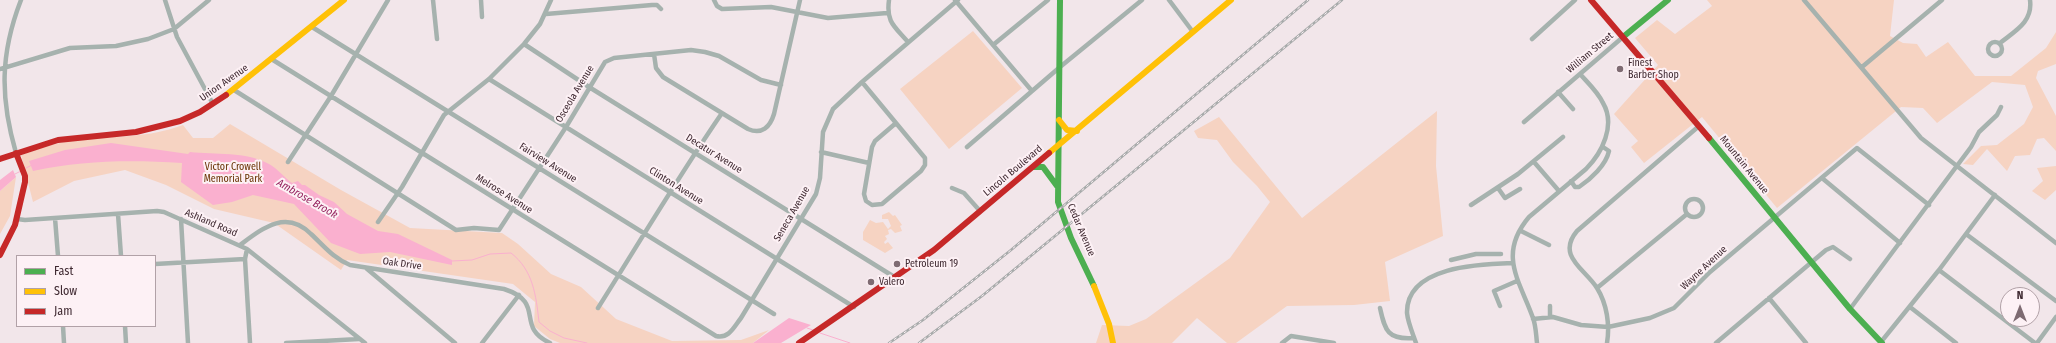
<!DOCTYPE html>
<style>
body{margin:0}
#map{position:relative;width:2056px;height:343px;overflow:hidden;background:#f2e6ea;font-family:"Fira Sans Condensed",sans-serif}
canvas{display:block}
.legend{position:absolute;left:16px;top:255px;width:140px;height:72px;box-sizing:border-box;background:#fdf1f5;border:1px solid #b1a1a7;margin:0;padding:5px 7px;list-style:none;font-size:12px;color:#3f2931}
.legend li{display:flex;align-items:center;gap:8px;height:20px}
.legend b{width:20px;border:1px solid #b1a1a7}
.north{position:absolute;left:2000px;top:287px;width:40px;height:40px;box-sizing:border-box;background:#fdf1f5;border:1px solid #b1a1a7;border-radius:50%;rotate:0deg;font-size:11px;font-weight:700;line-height:16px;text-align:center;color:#3f2931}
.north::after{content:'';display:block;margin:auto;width:14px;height:18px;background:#7e6b72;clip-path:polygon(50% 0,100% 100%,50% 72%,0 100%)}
</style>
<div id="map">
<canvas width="2056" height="343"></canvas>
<ul class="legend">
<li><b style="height:5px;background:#4caf50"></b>Fast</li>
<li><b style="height:5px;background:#ffc107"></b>Slow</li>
<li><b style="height:5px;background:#c62828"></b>Jam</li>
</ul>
<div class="north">N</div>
</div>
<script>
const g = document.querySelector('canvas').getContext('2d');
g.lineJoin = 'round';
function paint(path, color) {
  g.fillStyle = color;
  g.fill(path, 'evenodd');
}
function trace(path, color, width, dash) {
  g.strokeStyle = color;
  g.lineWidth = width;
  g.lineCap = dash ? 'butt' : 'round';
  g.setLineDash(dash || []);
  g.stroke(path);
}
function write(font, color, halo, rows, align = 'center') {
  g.font = font + ' "Fira Sans Condensed",sans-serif';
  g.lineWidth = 4;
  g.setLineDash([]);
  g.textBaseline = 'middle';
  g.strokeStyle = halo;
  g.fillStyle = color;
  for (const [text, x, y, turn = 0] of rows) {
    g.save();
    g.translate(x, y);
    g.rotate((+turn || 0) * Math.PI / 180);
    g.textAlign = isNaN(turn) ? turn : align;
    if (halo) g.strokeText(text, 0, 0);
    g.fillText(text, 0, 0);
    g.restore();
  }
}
paint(new Path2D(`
 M 1707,0 L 1894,0 L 1890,36 L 1903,43 L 1917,44 L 1926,57 L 1948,42 L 1975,76 L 2011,76 L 2046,48 L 2056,32 L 2056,64 L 2038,71 L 2036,78 L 2056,116 L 2056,151 L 2044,138 L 2037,139 L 2030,155 L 2015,156 L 2007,171 L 1987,149 L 1973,165 L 1963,164 L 1981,146 L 1997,145 L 2024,124 L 2033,107 L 2025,85 L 1992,82 L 1937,123 L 1923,108 L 1901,107 L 1777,208 L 1702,117 L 1644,163 L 1631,147 L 1638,141 L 1614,114 L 1658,65 L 1635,38 L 1657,20 L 1675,34 L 1712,6 Z
 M 973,31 L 1022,88 L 949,149 L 900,89 Z
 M 1437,111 L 1436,166 L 1443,236 L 1385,262 L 1390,301 L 1354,305 L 1287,306 L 1236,343 L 1227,343 L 1197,318 L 1172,343 L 1096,343 L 1102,325 L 1129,326 L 1146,319 L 1230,258 L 1270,202 L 1257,186 L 1233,162 L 1217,140 L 1198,138 L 1194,131 L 1219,117 L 1302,218 Z
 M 230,124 L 341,190 L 410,228 L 502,233 L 518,244 L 551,274 L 581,287 L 616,319 L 672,341 L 741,340 L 769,330 L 753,343 L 560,343 L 550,339 L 534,326 L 535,302 L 513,284 L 347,260 L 341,270 L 274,223 L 214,209 L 166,185 L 125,170 L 74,181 L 33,202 L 21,155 C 40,148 60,142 80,139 C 117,136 148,138 183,125 L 193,138 L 213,138 Z
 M 2056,166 L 2056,190 L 2045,200 L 2032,191 L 2043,181 L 2037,168 Z
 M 16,177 L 10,216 L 0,234 L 0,191 Z
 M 889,212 L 893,216 L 895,215 L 902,225 L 900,226 L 902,231 L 895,233 L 891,229 L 888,230 L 889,234 L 885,236 L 887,239 L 884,242 L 885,244 L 888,242 L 893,248 L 885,253 L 863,240 L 863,232 L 870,220 L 876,223 L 883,222 L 888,229 L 891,226 L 888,219 L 882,219 L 882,215 Z`), '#f6d3c2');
paint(new Path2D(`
 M 111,143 L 188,154 L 190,152 C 216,155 245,151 269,164 C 278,169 284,177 292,183 L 298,181 L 302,185 L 305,185 L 319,195 L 334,202 L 347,214 L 378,231 L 398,234 L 452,260 L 452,265 L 390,252 L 360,254 L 331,243 L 294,204 L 253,195 L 232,202 L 213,205 L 181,182 L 182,163 C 132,160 83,160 33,171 L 29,161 L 65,150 Z
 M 13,170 L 16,177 L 0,191 L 0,180 Z
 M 789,318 L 811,325 L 781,343 L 753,343 Z`), '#fab0cf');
trace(new Path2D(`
 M 26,168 L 32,165
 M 15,174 L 21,171
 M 452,261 L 472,260 L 490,254 L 511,253 C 533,270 536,295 539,322 L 550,331 L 564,338 L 587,343
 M 807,328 L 813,330
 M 820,333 L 850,343`), '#fab0cf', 1);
trace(new Path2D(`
 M 165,0 L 177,37 L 213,104
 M 433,0 L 437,39
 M 481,0 L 482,17
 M 714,0 L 717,6 L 722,9 L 771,7 L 828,18 L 887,13
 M 889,0 C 886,22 894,26 908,42
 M 955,0 L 1032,91
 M 1169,0 L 1193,32
 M 1804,0 L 1921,138 L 2056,243
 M 546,14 L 652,5 L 657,5 L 661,9
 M 312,27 L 774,314
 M 1532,39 L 1575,0
 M1988 49a7 7 0 1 1 14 0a7 7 0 1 1-14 0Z
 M 2000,43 C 2015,31 2033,22 2030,0
 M 524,44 L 589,87 L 896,278
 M 993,45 L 1048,0
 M 654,54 L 656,68 L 663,77 L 748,129 C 762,135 770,127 774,114 L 800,0
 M 273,60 L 716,336 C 729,339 734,327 741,318 L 816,194 L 820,178 L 823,132 L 833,109 L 862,82 L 958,0
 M 1862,67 L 1942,0
 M 0,69 L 70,48 L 116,46 L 148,39 L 174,29 L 209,0
 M 489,79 L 854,307
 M 862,82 L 925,158 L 925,165 L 921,171 L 882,204 L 872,205 L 866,201 L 864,194 L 872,147 L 875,141 L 896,123
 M 234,90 L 456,230 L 474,228 L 499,230 L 566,127 L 605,62 L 614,58 L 691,50 L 705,52 L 719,56 L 761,80 L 781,85
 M 1558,92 L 1573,109
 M 1524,122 L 1623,37
 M 967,147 L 1060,67 L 1142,0
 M 821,152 L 869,163
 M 16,153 C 0,98 0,54 21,0
 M 288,162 L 331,96 L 388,0
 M 1534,162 L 1559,191
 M 1822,178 L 1900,243
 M 1571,181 L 1575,187 L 1579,187 C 1591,179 1606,165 1609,151 L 1603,147
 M 952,188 L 964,193 L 980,211
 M 1498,188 L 1505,198 L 1520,189
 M1685 208a9 9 0 1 1 18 0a9 9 0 1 1-18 0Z
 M 1471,205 L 1518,174 L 1563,137
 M 118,214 L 121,256
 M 55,218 L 58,256
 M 17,219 L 25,220 L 157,211 L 164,212 L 247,249 L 365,343
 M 181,219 L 188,343
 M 378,222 L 402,187 L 444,115 L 489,79 L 524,44 L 540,24 L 551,0
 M 1521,231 L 1549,245
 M 1966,234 L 2056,301
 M 240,245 C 263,228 286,209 311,234 C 324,246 333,258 350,265 L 504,289 C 547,303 514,326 550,343
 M 247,249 L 245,259 L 250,343
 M 1451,260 L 1476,254 L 1501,254
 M 155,264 L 245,259
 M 366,268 L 455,343
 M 1939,270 L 2035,343
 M 1597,288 L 1687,214
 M 1769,298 L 1806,343
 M 1500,306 L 1494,291 L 1517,281
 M 1550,306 L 1550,317
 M 1910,307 L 1956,343
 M 598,308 C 639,243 678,177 722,113
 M 1380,308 C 1385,331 1388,340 1414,338
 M 1850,309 L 1971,147 L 1979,132 L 1997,115 L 2001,107
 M 1533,319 L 1553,317 L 1581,325 L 1608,327 L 1650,318 L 1674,308 L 1710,272 L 1857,148 L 1929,205
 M 63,326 L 64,343
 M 125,326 L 126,343
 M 1881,342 L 1939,270 L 1995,195
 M 286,343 L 359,339
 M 482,343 L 519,295
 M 1282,343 L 1291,336 L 1334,343
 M 1416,343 C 1413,334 1408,323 1407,313 C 1406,266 1480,264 1513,263
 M 1537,343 C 1536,335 1536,326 1533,318 C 1520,281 1497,255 1529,217 L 1586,169 C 1602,153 1616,125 1603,103 C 1598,92 1588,83 1580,74
 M 1607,343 C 1610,325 1607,304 1597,288 C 1585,269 1556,256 1577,231 L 1699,126
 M 1716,343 L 1826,250 L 1833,247 L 1850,259
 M 2037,343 L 2056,317`), '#a6b2ae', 4.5);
trace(new Path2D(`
 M 1060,0 L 1058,202 L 1071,238 L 1094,286
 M 1623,37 L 1668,0
 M 1709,138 L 1850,309 L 1882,343
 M 1034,167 L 1043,167 L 1057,186`), '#4caf50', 6);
trace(new Path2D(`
 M 226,95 L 344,0
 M 1059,120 L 1067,130 L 1077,131
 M 1049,153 L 1231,0
 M 1094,286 L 1109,324 L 1113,343`), '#ffc107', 6);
trace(new Path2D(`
 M 1591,0 L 1709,138
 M 0,159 L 58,140 L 136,132 L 180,121 L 200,112 L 226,95
 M 0,255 L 15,225 L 25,182 L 25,176 L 16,153
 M 799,343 L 934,250 L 1049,153`), '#c62828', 6);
const rail = new Path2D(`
 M 889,343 L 923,320 L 1011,250 L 1308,0
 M 919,343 L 982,296 L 1342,0`);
trace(rail, '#a7aaaa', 2.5);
trace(rail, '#fdf1f5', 1, [3]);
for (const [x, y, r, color] of [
 [1620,69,4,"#7e6b72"],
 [897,264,4,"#7e6b72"],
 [871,282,4,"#7e6b72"]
]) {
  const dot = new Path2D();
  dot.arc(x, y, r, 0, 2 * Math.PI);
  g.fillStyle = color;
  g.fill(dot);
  trace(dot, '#fdf1f5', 1.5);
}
write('10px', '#3f2931', '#fdf1f5', [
 ["William Street",1590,53,-40],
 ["Union Avenue",224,83,-35],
 ["Osceola Avenue",575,94,-59],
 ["Decatur Avenue",714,154,32],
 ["Fairview Avenue",548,163,32],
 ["Mountain Avenue",1744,165,51],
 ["Lincoln Boulevard",1013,171,-40],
 ["Clinton Avenue",676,186,32],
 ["Melrose Avenue",504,194,32],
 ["Seneca Avenue",792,214,-60],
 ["Ashland Road",211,223,23],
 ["Cedar Avenue",1081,230,67],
 ["Oak Drive",402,264,8],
 ["Wayne Avenue",1704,268,-43]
]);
write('10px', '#3f2931', '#fdf1f5', [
 ["Finest",1628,63],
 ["Barber Shop",1628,75],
 ["Petroleum 19",905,264],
 ["Valero",879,282]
], 'left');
write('10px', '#673000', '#fdf1f5', [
 ["Victor Crowell",233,167],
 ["Memorial Park",233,179]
]);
write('italic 11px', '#95225e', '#fdf1f5', [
 ["Ambrose Brook",307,199,30]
]);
</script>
